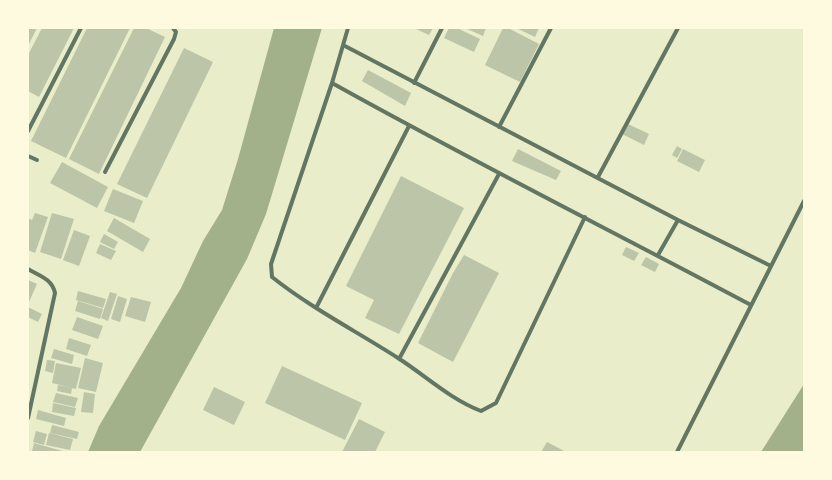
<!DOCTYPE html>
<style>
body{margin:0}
#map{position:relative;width:832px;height:480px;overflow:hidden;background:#e9edc9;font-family:Barlow,sans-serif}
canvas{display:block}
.frame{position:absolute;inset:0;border:29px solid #fefae0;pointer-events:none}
</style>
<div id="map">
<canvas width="832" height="480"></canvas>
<div class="frame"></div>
</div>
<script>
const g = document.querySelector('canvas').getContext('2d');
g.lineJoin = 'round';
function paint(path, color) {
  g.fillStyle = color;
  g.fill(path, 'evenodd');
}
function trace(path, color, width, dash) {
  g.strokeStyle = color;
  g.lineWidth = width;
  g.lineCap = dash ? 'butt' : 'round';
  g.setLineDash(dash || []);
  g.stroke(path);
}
paint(new Path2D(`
 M 274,28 L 322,28 L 266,214 L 247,259 L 140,452 L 88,452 L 99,426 L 181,288 L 203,241 L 222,210 L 238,159 Z
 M 804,384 L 804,452 L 761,452 Z`), '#a3b18a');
paint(new Path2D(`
 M 28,28 L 37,28 L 28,46 Z
 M 42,28 L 74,28 L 39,97 L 28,91 L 28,55 Z
 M 87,28 L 130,28 L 66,158 L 31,141 Z
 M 134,28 L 146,28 L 165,37 L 99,174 L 69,159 Z
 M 414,28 L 433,28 L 429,35 Z
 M 449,28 L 457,28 L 480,39 L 474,52 L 444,38 Z
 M 465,28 L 486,28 L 483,36 Z
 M 503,28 L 508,28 L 539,44 L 520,82 L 485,65 Z
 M 516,28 L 539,28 L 535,37 Z
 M 184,48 L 213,62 L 147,198 L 117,184 Z
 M 368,70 L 411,93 L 405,106 L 362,81 Z
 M 628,124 L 649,134 L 644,145 L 622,134 Z
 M 677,146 L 682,149 L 677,158 L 672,155 Z
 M 518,149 L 561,171 L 556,180 L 512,161 Z
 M 683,149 L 705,160 L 699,172 L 677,161 Z
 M 62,162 L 108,187 L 97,208 L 50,183 Z
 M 401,176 L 464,208 L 399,334 L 365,318 L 374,300 L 346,286 Z
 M 113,189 L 143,201 L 134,223 L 104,211 Z
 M 35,213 L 48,217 L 35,253 L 28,250 L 28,218 L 32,220 Z
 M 52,213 L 74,219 L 61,259 L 40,252 Z
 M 114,218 L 150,239 L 143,252 L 107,231 Z
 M 74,230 L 90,236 L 79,266 L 63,260 Z
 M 104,234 L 118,242 L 114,249 L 100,242 Z
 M 100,244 L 116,251 L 111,260 L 96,253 Z
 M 626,247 L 639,253 L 634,261 L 622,255 Z
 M 464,255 L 499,273 L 453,362 L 418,343 L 453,273 Z
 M 646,257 L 659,264 L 655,272 L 641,265 Z
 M 28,280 L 37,284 L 28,304 Z
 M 78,291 L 106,299 L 103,308 L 76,300 Z
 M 110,292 L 117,294 L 108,321 L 101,318 Z
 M 118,296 L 127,299 L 120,322 L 111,319 Z
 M 131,297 L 151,302 L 145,322 L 125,316 Z
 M 78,301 L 103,309 L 100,319 L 75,311 Z
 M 28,307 L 42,314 L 38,322 L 28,317 Z
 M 77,317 L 103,326 L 98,339 L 72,330 Z
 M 69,338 L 91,345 L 87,356 L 66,349 Z
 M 54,349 L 74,355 L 72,364 L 51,358 Z
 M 85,358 L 103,363 L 96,392 L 78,388 Z
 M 47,360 L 55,361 L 53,373 L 45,371 Z
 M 56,363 L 81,368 L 76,389 L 52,383 Z
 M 282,366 L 362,403 L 345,440 L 265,403 Z
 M 58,385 L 72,388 L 71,394 L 57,391 Z
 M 214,387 L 245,402 L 234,425 L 203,410 Z
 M 84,392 L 95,394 L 93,413 L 81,412 Z
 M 56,393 L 78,398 L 75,407 L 53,402 Z
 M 53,403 L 76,408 L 74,416 L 52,412 Z
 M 38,410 L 66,418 L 64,426 L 36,419 Z
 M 359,419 L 385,432 L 375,452 L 342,452 Z
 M 52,425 L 79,432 L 77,439 L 50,433 Z
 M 36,431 L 47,434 L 44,445 L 33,442 Z
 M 49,433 L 73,439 L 70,450 L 46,445 Z
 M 547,442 L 566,452 L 541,452 Z
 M 34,443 L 66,452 L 32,451 Z`), '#bcc5a7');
trace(new Path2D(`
 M 348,28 L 332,83 L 271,264 L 272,277 C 311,308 356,331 398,358 C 426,376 450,399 481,411 L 496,403 L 585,217
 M 343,45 L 678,220 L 771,266
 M 332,83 C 470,160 612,231 751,305
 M 414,83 L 442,28
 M 499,127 L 551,28
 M 28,131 L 81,28
 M 28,156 L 37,160
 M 105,172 L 174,39 L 176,32 L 173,28
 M 598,177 L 678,28
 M 658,255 L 678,220
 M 28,269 C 40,276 52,279 55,293 L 28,418
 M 316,308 L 409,126
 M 399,359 L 499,174
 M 677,452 L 804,201`), '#617663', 4);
</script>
